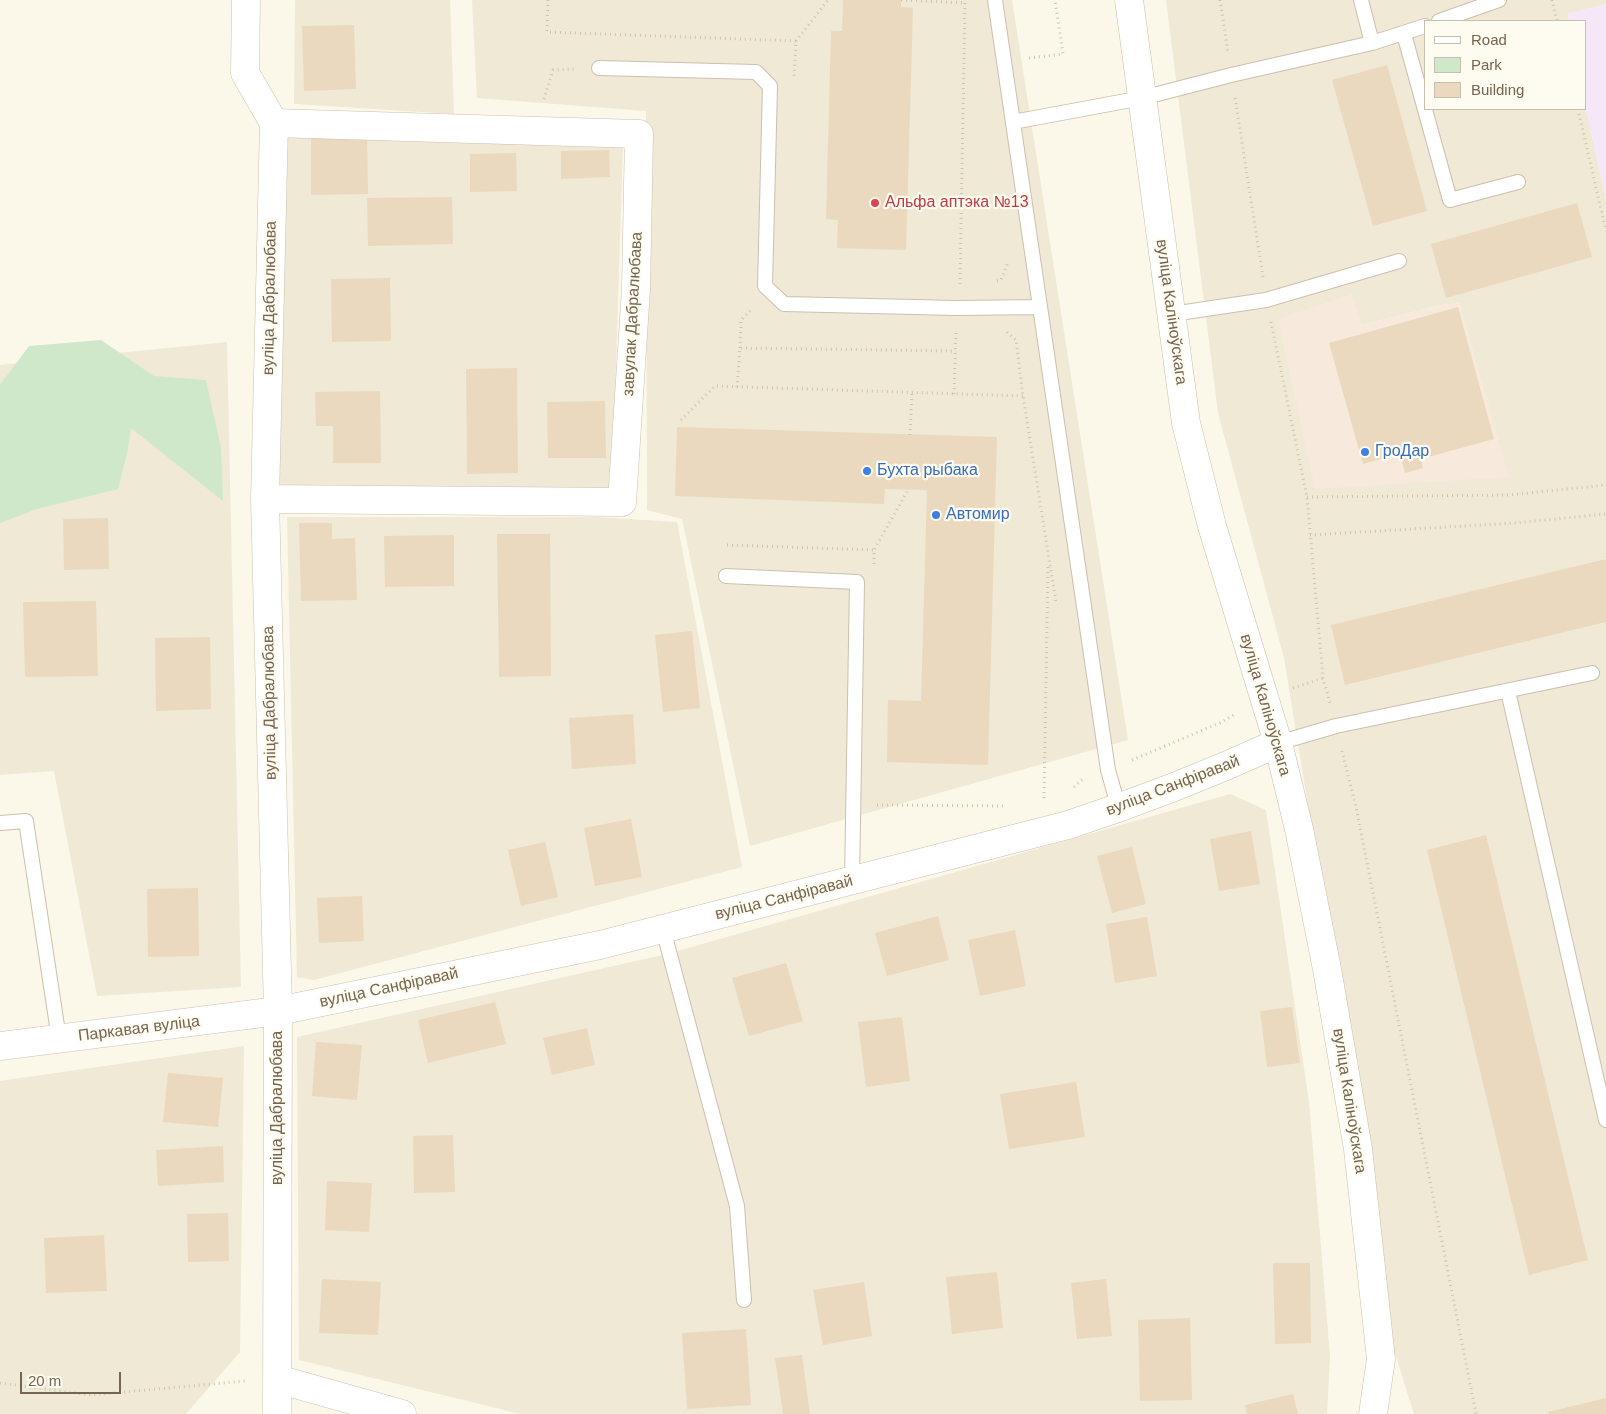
<!DOCTYPE html>
<meta charset="utf-8">
<style>
body{margin:0}
#map{position:relative;width:1606px;height:1414px;overflow:hidden;background:#fbf8ea;font-family:Arial,sans-serif}
canvas{display:block}
.legend{position:absolute;left:1424px;top:20px;width:162px;height:90px;box-sizing:border-box;background:#fefcf1;border:1px solid #c7bfb0;margin:0;padding:6px 9px;list-style:none;font-size:15px;color:#75644f}
.legend li{display:flex;align-items:center;gap:10px;height:25px}
.legend b{width:25px;border:1px solid #c7bfb0}
.scale{position:absolute;left:20px;top:1372px;width:101px;height:22px;box-sizing:border-box;border:2px solid #75644f;border-top:0;padding-left:6px;font-size:15px;line-height:18px;white-space:nowrap;color:#75644f;-webkit-text-stroke:4px #fefcf1;paint-order:stroke}
</style>
<div id="map">
<canvas width="1606" height="1414"></canvas>
<ul class="legend">
<li><b style="height:6px;background:#fff"></b>Road</li>
<li><b style="height:14px;background:#cfe8c9"></b>Park</li>
<li><b style="height:14px;background:#ead9bf"></b>Building</li>
</ul>
<div class="scale">20 m</div>
</div>
<script>
const g = document.querySelector('canvas').getContext('2d');
g.lineJoin = 'round';
function paint(path, color) {
  g.fillStyle = color;
  g.fill(path, 'evenodd');
}
function trace(path, color, width, dash) {
  g.strokeStyle = color;
  g.lineWidth = width;
  g.lineCap = dash ? 'butt' : 'round';
  g.setLineDash(dash || []);
  g.stroke(path);
}
function write(font, color, halo, rows, align = 'center') {
  g.font = font + ' Arial,sans-serif';
  g.lineWidth = 4.5;
  g.setLineDash([]);
  g.textBaseline = 'middle';
  g.strokeStyle = halo;
  g.fillStyle = color;
  for (const [text, x, y, turn = 0] of rows) {
    g.save();
    g.translate(x, y);
    g.rotate((+turn || 0) * Math.PI / 180);
    g.textAlign = isNaN(turn) ? turn : align;
    if (halo) g.strokeText(text, 0, 0);
    g.fillText(text, 0, 0);
    g.restore();
  }
}
paint(new Path2D(`
 M 295,0 L 450,0 L 454,114 L 294,104 Z
 M 472,0 L 1012,0 L 1128,740 L 750,846 L 682,519 L 647,510 L 646,111 L 477,98 Z
 M 1166,0 L 1606,0 L 1606,4 L 1568,14 L 1569,21 L 1425,21 L 1425,109 L 1585,109 L 1585,104 L 1606,199 L 1606,1414 L 1414,1414 L 1394,1350 L 1339,996 L 1284,658 L 1218,413 ZM 1460,303 L 1315,489 L 1362,325 L 1440,305 Z
 M 285,136 L 623,146 L 612,488 L 277,485 Z
 M 227,342 L 241,987 L 97,996 L 54,771 L 0,775 L 0,365 Z
 M 287,517 L 597,517 L 677,522 L 742,867 L 314,980 L 297,977 Z
 M 1230,794 L 1266,810 L 1309,1102 L 1330,1356 L 1327,1414 L 521,1414 L 299,1360 L 297,1037 L 667,954 Z
 M 244,1046 L 240,1352 L 186,1414 L 0,1414 L 0,1081 Z`), '#efe9d6');
paint(new Path2D(`
 M 1352,294 L 1362,325 L 1440,305 L 1460,303 L 1509,477 L 1315,489 L 1278,319 Z`), '#f7eadc');
paint(new Path2D(`
 M 1606,4 L 1606,199 L 1585,104 L 1585,21 L 1569,21 L 1568,14 Z`), '#f5e7f8');
paint(new Path2D(`
 M 101,340 L 154,376 L 206,380 L 221,448 L 223,501 L 131,428 L 127,454 L 118,489 L 37,509 L 0,523 L 0,385 L 29,346 Z`), '#cfe8c9');
paint(new Path2D(`
 M 843,0 L 901,0 L 901,7 L 913,8 L 906,250 L 837,248 L 838,220 L 826,219 L 831,31 L 842,31 Z
 M 354,25 L 356,89 L 304,91 L 302,26 Z
 M 1387,65 L 1427,211 L 1373,226 L 1332,80 Z
 M 367,136 L 368,194 L 311,195 L 311,138 Z
 M 609,150 L 610,177 L 561,179 L 561,151 Z
 M 516,153 L 517,191 L 470,192 L 470,154 Z
 M 452,197 L 453,244 L 368,246 L 367,198 Z
 M 1577,203 L 1592,257 L 1446,298 L 1431,244 Z
 M 390,278 L 391,341 L 332,342 L 331,279 Z
 M 1458,307 L 1494,439 L 1421,459 L 1423,468 L 1405,473 L 1400,454 L 1363,464 L 1329,343 Z
 M 517,368 L 518,473 L 467,474 L 466,369 Z
 M 380,391 L 381,463 L 333,463 L 333,426 L 316,426 L 315,392 Z
 M 605,401 L 606,458 L 548,458 L 547,402 Z
 M 677,427 L 997,437 L 988,765 L 887,762 L 888,700 L 921,701 L 927,490 L 885,489 L 884,504 L 675,496 Z
 M 108,518 L 109,569 L 64,570 L 63,519 Z
 M 299,523 L 332,523 L 332,539 L 355,538 L 357,600 L 301,601 Z
 M 497,534 L 550,534 L 551,676 L 499,677 Z
 M 454,535 L 454,586 L 385,587 L 384,536 Z
 M 1606,559 L 1606,622 L 1345,685 L 1331,625 Z
 M 96,601 L 98,676 L 25,677 L 23,602 Z
 M 692,631 L 700,708 L 663,712 L 655,635 Z
 M 210,637 L 211,709 L 156,711 L 155,638 Z
 M 633,714 L 636,764 L 572,769 L 569,718 Z
 M 631,819 L 642,877 L 595,886 L 584,828 Z
 M 1251,831 L 1260,884 L 1219,891 L 1210,839 Z
 M 1486,835 L 1588,1260 L 1529,1275 L 1427,850 Z
 M 545,842 L 558,897 L 521,906 L 508,850 Z
 M 1132,847 L 1146,904 L 1112,913 L 1097,856 Z
 M 198,888 L 199,956 L 148,957 L 147,889 Z
 M 362,896 L 364,941 L 319,943 L 317,898 Z
 M 938,916 L 949,960 L 887,976 L 875,933 Z
 M 1147,917 L 1157,976 L 1115,983 L 1106,924 Z
 M 1015,930 L 1026,986 L 980,996 L 968,940 Z
 M 786,963 L 803,1021 L 749,1036 L 732,978 Z
 M 495,1002 L 506,1044 L 428,1063 L 418,1020 Z
 M 1292,1007 L 1300,1063 L 1267,1067 L 1260,1011 Z
 M 902,1017 L 910,1081 L 866,1087 L 858,1022 Z
 M 587,1028 L 595,1065 L 552,1075 L 543,1038 Z
 M 316,1042 L 362,1045 L 357,1100 L 312,1096 Z
 M 168,1073 L 223,1078 L 218,1127 L 163,1122 Z
 M 1076,1082 L 1085,1137 L 1009,1149 L 1000,1094 Z
 M 453,1135 L 455,1192 L 414,1193 L 413,1136 Z
 M 223,1146 L 224,1182 L 158,1186 L 156,1150 Z
 M 327,1181 L 372,1183 L 369,1232 L 325,1230 Z
 M 228,1213 L 229,1261 L 188,1262 L 187,1214 Z
 M 104,1235 L 107,1291 L 46,1293 L 44,1238 Z
 M 1273,1263 L 1310,1263 L 1311,1343 L 1275,1344 Z
 M 997,1272 L 1003,1328 L 952,1334 L 946,1277 Z
 M 322,1279 L 381,1282 L 378,1335 L 319,1333 Z
 M 1106,1279 L 1112,1336 L 1077,1339 L 1071,1283 Z
 M 864,1282 L 872,1336 L 823,1345 L 813,1290 Z
 M 1190,1318 L 1192,1400 L 1140,1401 L 1138,1320 Z
 M 746,1329 L 751,1405 L 687,1409 L 682,1333 Z
 M 802,1355 L 810,1414 L 783,1414 L 775,1358 Z
 M 1293,1394 L 1298,1414 L 1247,1414 L 1245,1405 Z
 M 1606,1398 L 1606,1414 L 1549,1414 L 1548,1412 Z`), '#ead9bf');
const lane = new Path2D(`
 M 995,0 L 1108,770 L 1119,809
 M 1361,0 L 1372,43
 M 1439,21 L 1499,0
 M 1404,34 L 1450,200 L 1518,182
 M 599,68 L 756,72 L 770,86 L 765,286 L 784,304 L 957,308 L 1039,307
 M 1013,122 L 1142,98 L 1231,75 L 1372,43 L 1425,26
 M 1172,314 L 1266,300 L 1399,261
 M 726,576 L 857,582 L 852,881
 M 1508,691 L 1606,1120
 M 1278,743 L 1336,726 L 1592,673
 M 0,823 L 26,821 L 59,1039
 M 663,929 L 737,1206 L 744,1300`);
const street = new Path2D(`
 M 246,0 L 245,73 L 274,123 L 265,499 L 278,1011 L 277,1414
 M 265,499 L 622,502 L 636,289 L 639,134 L 274,123
 M 0,1046 L 278,1011 L 600,945 L 1068,825 C 1139,802 1210,774 1278,743
 M 277,1379 L 402,1414`);
const secondary = new Path2D(`
 M 1129,0 L 1186,423 L 1212,526 L 1278,743 L 1299,829 L 1327,969 L 1358,1149 L 1381,1359 L 1373,1414`);
trace(lane, '#cbc0ae', 16);
trace(street, '#cbc0ae', 29);
trace(secondary, '#cbbfa9', 29);
trace(new Path2D(`
 M 548,0 L 547,32 L 796,41 L 794,77
 M 901,0 L 965,3
 M 1220,0 L 1228,52
 M 1552,0 L 1557,21
 M 796,41 L 828,0
 M 1029,58 L 1063,54 L 1055,0
 M 1235,98 L 1263,277
 M 544,99 L 553,70 L 576,69
 M 1578,109 L 1606,231
 M 997,281 L 1001,280 L 1008,262
 M 960,284 L 965,0
 M 1271,322 L 1307,497 L 1323,678 L 1330,703
 M 1007,332 L 1016,340 L 1023,396 L 1056,602
 M 740,348 L 741,320 L 753,308
 M 737,387 L 740,348 L 956,351
 M 954,394 L 956,332
 M 681,420 L 715,386 L 1023,396
 M 910,435 L 912,392
 M 1307,497 L 1509,495 L 1606,485
 M 1310,535 L 1515,523 L 1606,514
 M 727,545 L 874,550
 M 874,564 L 874,550 L 908,490
 M 1293,688 L 1323,678
 M 1342,751 L 1356,807 L 1476,1414
 M 1132,760 L 1222,722 L 1235,714
 M 1074,787 L 1084,778
 M 1044,798 L 1048,563
 M 877,805 L 1006,806
 M 0,1383 L 91,1395 L 245,1381`), '#d4c2a7', 3, [1, 4]);
trace(lane, '#fff', 14);
trace(street, '#fff', 28);
trace(secondary, '#fff', 28);
for (const [x, y, r, color] of [
 [875,203,5,"#e0444e"],
 [1365,452,5,"#3f7fe0"],
 [867,471,5,"#3f7fe0"],
 [936,515,5,"#3f7fe0"]
]) {
  const dot = new Path2D();
  dot.arc(x, y, r, 0, 2 * Math.PI);
  g.fillStyle = color;
  g.fill(dot);
  trace(dot, '#fefcf1', 2);
}
write('16px', '#be3a42', '#fefcf1', [
 ["Альфа аптэка №13",885,203]
], 'left');
write('16px', '#75644f', '#fefcf1', [
 ["вуліца Дабралюбава",270,298,-89],
 ["вуліца Каліноўскага",1171,312,82],
 ["завулак Дабралюбава",633,314,-87],
 ["вуліца Дабралюбава",270,703,-91],
 ["вуліца Каліноўскага",1265,705,74],
 ["вуліца Санфіравай",1173,786,-21],
 ["вуліца Санфіравай",784,898,-14],
 ["вуліца Санфіравай",389,988,-12],
 ["Паркавая вуліца",139,1029,-7],
 ["вуліца Каліноўскага",1349,1101,81],
 ["вуліца Дабралюбава",278,1108,-90]
]);
write('16px', '#366cbe', '#fefcf1', [
 ["ГроДар",1375,452],
 ["Бухта рыбака",877,471],
 ["Автомир",946,515]
], 'left');
</script>
